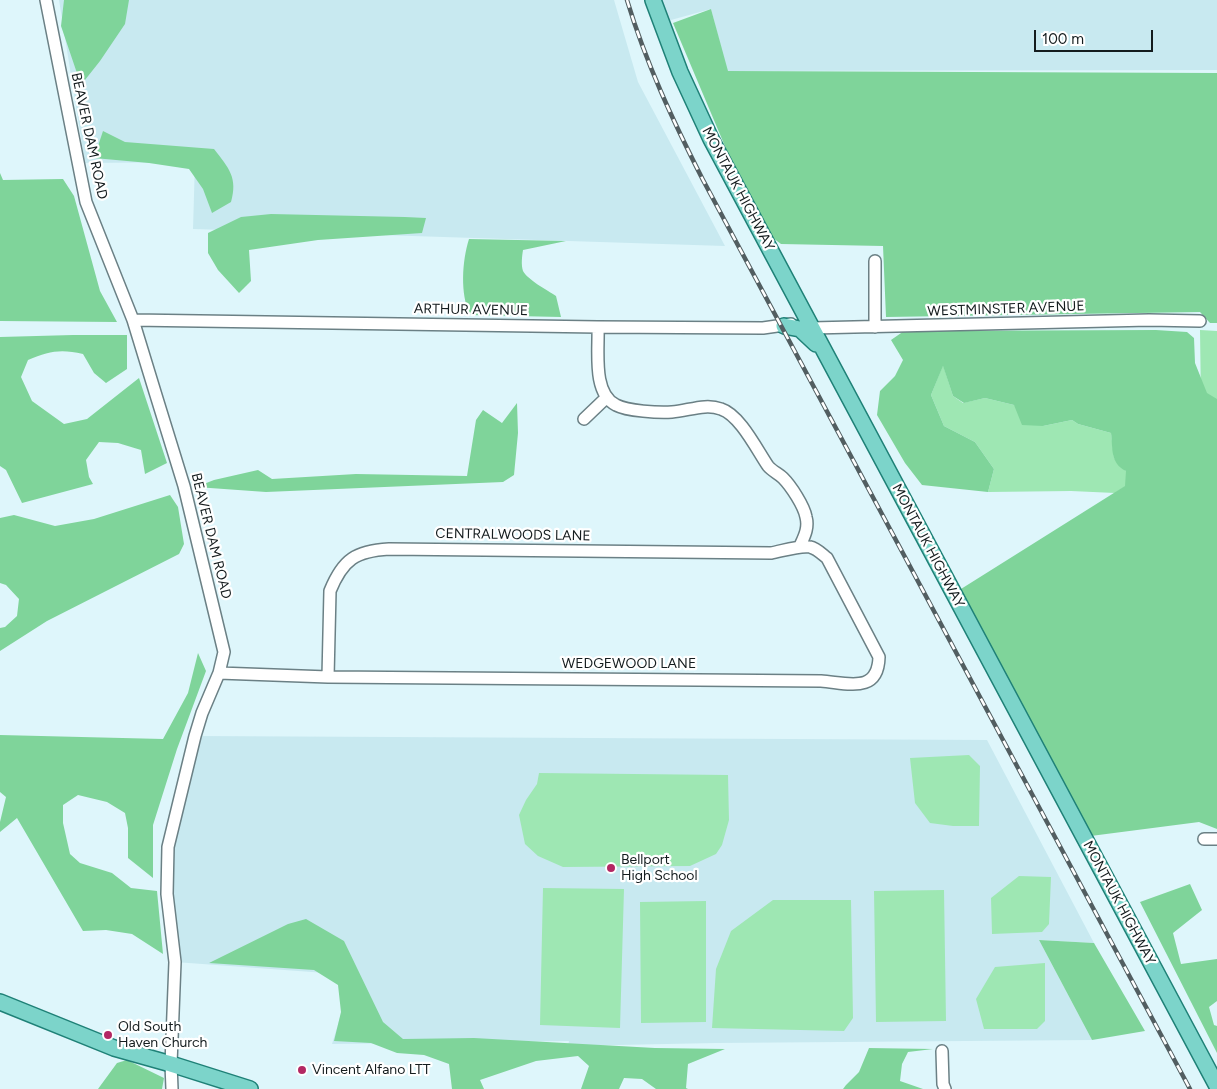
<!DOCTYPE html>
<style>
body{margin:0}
#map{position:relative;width:1217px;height:1089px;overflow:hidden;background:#def6fb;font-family:Figtree,sans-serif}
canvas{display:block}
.scale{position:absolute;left:1034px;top:30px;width:119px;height:22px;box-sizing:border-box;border:2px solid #141c1e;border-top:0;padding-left:6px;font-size:15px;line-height:18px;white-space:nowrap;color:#141c1e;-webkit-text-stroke:4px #fff;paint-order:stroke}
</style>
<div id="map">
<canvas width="1217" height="1089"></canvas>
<div class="scale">100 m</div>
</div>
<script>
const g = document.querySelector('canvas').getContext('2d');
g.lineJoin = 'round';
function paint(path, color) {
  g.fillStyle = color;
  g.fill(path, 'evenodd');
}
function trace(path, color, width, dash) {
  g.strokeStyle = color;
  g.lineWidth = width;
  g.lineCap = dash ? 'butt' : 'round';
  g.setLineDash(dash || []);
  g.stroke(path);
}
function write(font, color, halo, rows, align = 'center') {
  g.font = font + ' Figtree,sans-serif';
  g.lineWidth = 4.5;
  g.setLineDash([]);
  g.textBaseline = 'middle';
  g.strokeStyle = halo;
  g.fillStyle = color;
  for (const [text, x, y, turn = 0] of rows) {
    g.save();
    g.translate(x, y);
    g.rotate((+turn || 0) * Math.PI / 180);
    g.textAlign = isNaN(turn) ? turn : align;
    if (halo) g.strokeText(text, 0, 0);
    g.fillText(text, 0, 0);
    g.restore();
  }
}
paint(new Path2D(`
 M 59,0 L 614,0 L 638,82 L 725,246 L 193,229 L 195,162 L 85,163 Z
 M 653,0 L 1217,0 L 1217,70 L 727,71 L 711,9 L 660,23 Z
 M 195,736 L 987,740 L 1094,943 L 1039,940 L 1092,1040 L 716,1043 L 568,1046 L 569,1041 L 332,1044 L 353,975 L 175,962 L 169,842 Z`), '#c8e9f0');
paint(new Path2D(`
 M 1200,330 L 1217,331 L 1217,403 L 1201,402 Z
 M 943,365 L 953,396 L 963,403 L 985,398 L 1014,405 L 1043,426 L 1072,420 L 1078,424 L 1111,433 L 1114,458 L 1126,471 L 1126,486 L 1115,493 L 1071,491 L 988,492 L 994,469 L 975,442 L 944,426 L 931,395 Z
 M 969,755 L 980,766 L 979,826 L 953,826 L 930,823 L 915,803 L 910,758 Z
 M 539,773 L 728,775 L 729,820 L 722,845 L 716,854 L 690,866 L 563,867 L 538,856 L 525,844 L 519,815 L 526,800 L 537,784 Z
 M 1019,876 L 1051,877 L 1049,924 L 1042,932 L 992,934 L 991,898 Z
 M 543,888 L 624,889 L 620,1028 L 540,1025 Z
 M 944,890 L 946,1021 L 876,1022 L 874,891 Z
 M 773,900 L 851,900 L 853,1018 L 844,1031 L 712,1028 L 716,969 L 731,931 Z
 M 706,901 L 706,1022 L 641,1023 L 640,902 Z
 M 1045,963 L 1045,1021 L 1037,1029 L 984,1029 L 976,999 L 995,967 Z`), '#9ee7b3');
paint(new Path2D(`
 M 64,0 L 129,0 L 125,24 L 100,61 L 81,85 L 61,26 Z
 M 711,9 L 728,71 L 1217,73 L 1217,323 L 1210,323 L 1200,312 L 886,317 L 883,246 L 781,244 L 773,238 L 727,151 L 673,23 Z
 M 103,131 L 125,142 L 214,149 C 229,168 238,178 231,202 L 212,213 L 203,189 L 189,169 L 149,163 L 94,158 Z
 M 0,173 L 3,180 L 63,179 L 74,196 L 100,291 L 117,322 L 0,321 Z
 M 271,214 L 405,217 L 426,218 L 422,233 L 318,240 L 249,250 L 251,281 L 239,293 L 218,270 L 208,253 L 208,233 L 241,217 Z
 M 469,239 L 566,241 L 523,250 C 522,256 521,265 523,271 C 528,280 547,290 556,296 L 561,317 L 470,315 C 460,294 462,261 469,239 Z
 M 1156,330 L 1187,332 L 1194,338 L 1195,363 L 1207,393 L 1217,399 L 1217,829 L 1199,822 L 1083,837 L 953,594 L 1125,486 L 1126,471 C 1110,463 1113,449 1111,433 L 1078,424 L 1072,420 L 1043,426 L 1022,425 L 1014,405 L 985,398 L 964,403 L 953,396 L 943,366 L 931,395 L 944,426 L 975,442 L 994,469 L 988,492 L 922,485 L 905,463 L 877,415 L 880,391 L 895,376 L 903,360 L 891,340 L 904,331 Z
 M 73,335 L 127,335 L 127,369 L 106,383 L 94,373 L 83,354 C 61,349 49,351 28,360 L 21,377 L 32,401 L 64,424 L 87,419 L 139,378 L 167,463 L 145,474 L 141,450 L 118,443 L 99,442 L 86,460 L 89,477 L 93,484 L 22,503 L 6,470 L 0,466 L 0,337 Z
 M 517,403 L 518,433 L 514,475 L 503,482 L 266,492 L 196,487 L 214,480 L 258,470 L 272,479 L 356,474 L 467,476 L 476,420 L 483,410 L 502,423 Z
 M 170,495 L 178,507 L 184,544 L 179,554 L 47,621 L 0,651 L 0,628 L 5,627 L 17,616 L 19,599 L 6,585 L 0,583 L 0,518 L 14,515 L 55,526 L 94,519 Z
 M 198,653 L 206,671 L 177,749 L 153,825 L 153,878 L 128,858 L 128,828 L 125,813 L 107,802 L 78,795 L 63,805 L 63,823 L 70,854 L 80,863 L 112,873 L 131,888 L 157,891 L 163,954 L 132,934 L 106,930 L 83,931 L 17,818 L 0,832 L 0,822 L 6,797 L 0,792 L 0,735 L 163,739 L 188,693 Z
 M 1190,884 L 1202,910 L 1173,933 L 1181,964 L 1217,959 L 1217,1001 L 1209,1007 L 1214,1025 L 1217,1026 L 1217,1053 L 1140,902 Z
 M 306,919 L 344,941 L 383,1022 L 403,1039 L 474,1038 L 655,1048 L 725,1049 L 688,1064 L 686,1088 L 688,1089 L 656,1089 L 642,1079 L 624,1078 L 619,1089 L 581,1089 L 589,1066 L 578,1056 L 536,1061 L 480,1080 L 484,1089 L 452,1089 L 449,1064 L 424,1055 L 397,1053 L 371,1043 L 334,1041 L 341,1012 L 338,985 L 314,970 L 209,963 L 288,924 Z
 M 1039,940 L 1094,943 L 1145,1031 L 1092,1040 Z
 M 869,1048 L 933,1049 L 908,1052 L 902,1064 L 900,1081 L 923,1089 L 843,1089 L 846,1085 L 859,1072 Z
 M 127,1060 L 164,1078 L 162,1089 L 98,1089 L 117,1063 Z`), '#7fd49a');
const minor = new Path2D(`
 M 46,0 L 86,202 L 133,320 L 155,392 L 184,486 L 224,652 L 219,673 L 202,713 L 195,736 L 168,847 L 167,894 L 175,962 L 171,1064 L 172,1089
 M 133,320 L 598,327 L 763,328 L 791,324
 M 598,327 C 599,350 592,393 616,405 C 627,411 659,413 672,412 C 688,411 705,403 721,409 C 740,415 757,450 768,466 C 772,471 779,474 783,478 C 791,486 804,506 806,517 C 809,528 804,537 800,546
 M 875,327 L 875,261
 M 812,328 L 1149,320 L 1200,321
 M 584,419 L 607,397
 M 219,673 L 328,677 L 821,681 C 848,683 878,694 879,657 L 827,558 C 822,554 816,548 810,547 C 801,545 782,551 771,553 L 389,549 C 356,551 343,559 330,591 L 328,677
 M 1204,839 L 1217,839
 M 942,1051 L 943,1084 L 945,1089`);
const major = new Path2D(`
 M 653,0 L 680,72 L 711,139 L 1217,1086
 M 784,326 L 800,329 L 816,344
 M 0,1002 L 114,1048 L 171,1064 L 250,1089`);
trace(minor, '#6b8085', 14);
trace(major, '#1f8177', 18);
trace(minor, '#fff', 11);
trace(major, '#7cd4ca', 15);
const rail = new Path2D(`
 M 627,0 C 646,63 673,121 703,180 L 1190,1089`);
trace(rail, '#525e61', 4.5);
trace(rail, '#fff', 2.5, [8]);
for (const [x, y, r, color] of [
 [611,868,5,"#b32863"],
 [108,1035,5,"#b32863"],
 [302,1070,5,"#b32863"]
]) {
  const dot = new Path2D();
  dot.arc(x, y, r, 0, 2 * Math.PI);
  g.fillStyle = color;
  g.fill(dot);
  trace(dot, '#fff', 2);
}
write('14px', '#141c1e', '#fff', [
 ["BEAVER DAM ROAD",89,136,78],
 ["MONTAUK HIGHWAY",738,189,62],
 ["WESTMINSTER AVENUE",1006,309,-2],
 ["ARTHUR AVENUE",471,310,1],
 ["CENTRALWOODS LANE",513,535,1],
 ["BEAVER DAM ROAD",211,536,76],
 ["MONTAUK HIGHWAY",928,546,62],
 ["WEDGEWOOD LANE",629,664],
 ["MONTAUK HIGHWAY",1119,903,62]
]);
write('14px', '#141c1e', '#fff', [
 ["Bellport",621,860],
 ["High School",621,876],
 ["Old South",118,1027],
 ["Haven Church",118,1043],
 ["Vincent Alfano LTT",312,1070]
], 'left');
</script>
